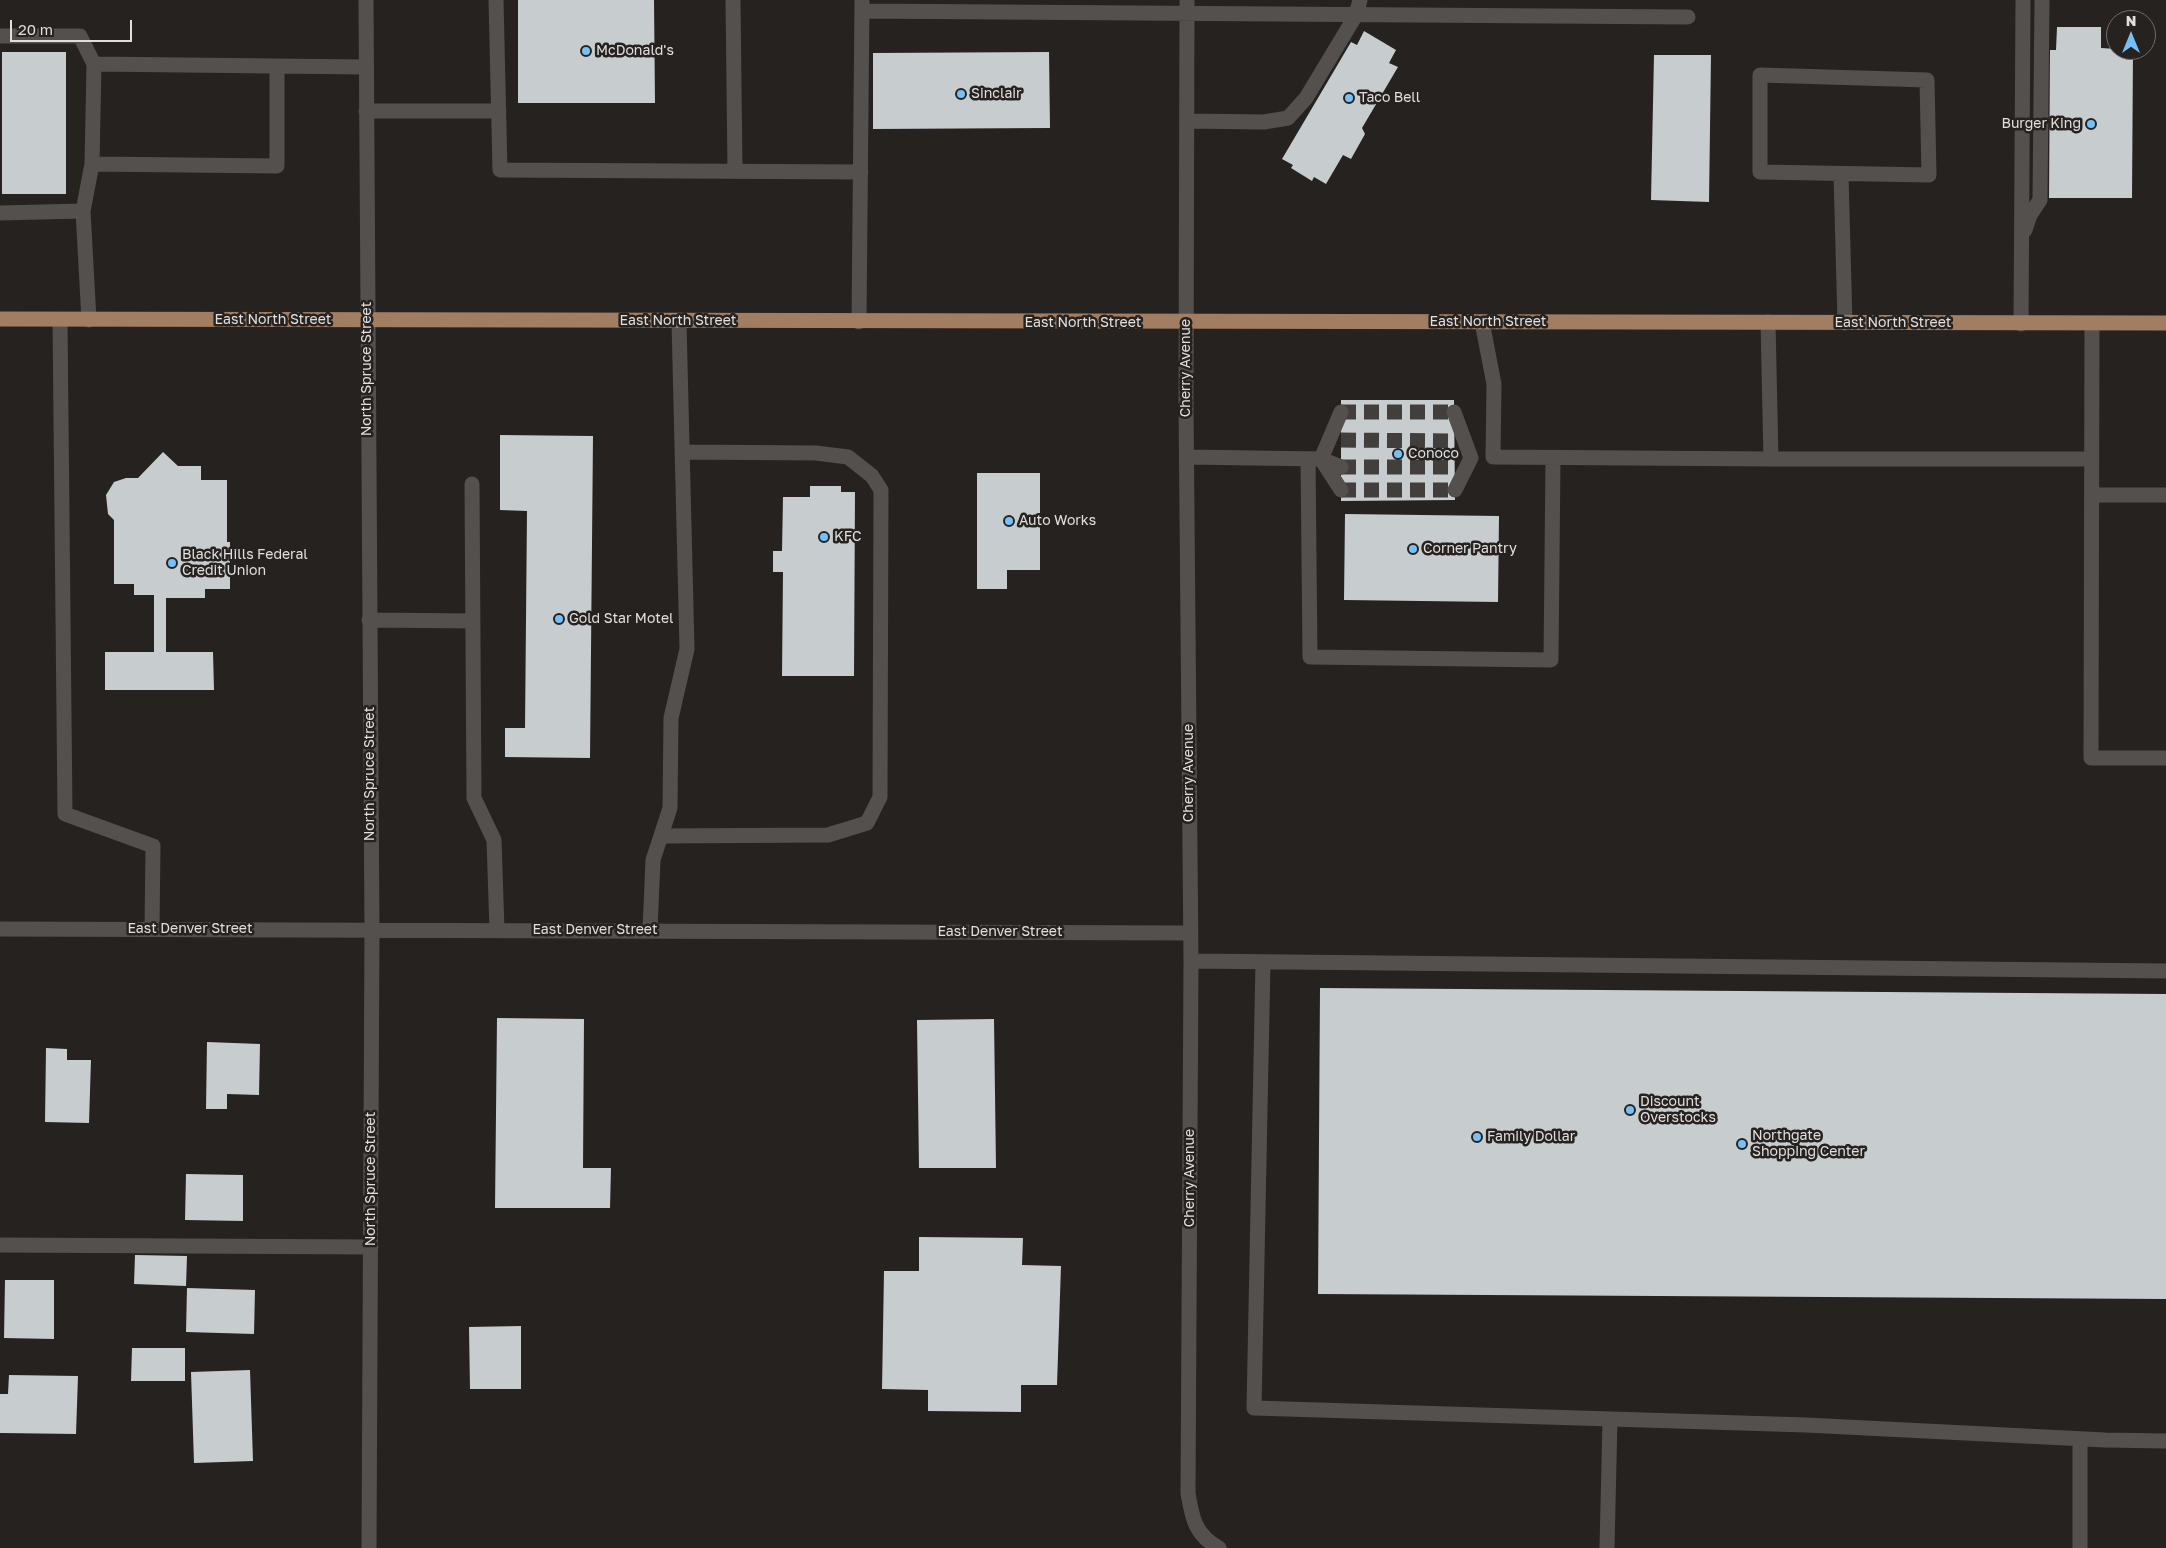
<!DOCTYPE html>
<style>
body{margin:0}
#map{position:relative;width:2166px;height:1548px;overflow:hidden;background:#262220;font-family:"Golos Text",sans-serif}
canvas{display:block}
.north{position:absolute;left:2106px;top:10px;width:50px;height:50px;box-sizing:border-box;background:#262220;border:1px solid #716d6c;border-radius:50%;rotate:0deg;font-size:14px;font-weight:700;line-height:20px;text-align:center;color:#e1dedd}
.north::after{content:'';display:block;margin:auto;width:18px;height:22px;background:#76c0f7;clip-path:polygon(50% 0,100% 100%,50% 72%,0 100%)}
.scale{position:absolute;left:10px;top:20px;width:122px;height:22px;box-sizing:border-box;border:2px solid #e1dedd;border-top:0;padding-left:6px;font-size:15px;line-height:18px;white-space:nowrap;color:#e1dedd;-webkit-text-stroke:4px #262220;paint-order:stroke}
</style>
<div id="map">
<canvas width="2166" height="1548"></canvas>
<div class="north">N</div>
<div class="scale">20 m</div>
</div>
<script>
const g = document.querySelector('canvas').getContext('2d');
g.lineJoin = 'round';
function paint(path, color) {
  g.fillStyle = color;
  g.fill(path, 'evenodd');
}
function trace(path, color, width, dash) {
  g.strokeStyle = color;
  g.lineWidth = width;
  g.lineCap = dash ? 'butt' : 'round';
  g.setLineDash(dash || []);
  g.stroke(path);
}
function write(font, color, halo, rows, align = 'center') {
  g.font = font + ' "Golos Text",sans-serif';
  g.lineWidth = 5;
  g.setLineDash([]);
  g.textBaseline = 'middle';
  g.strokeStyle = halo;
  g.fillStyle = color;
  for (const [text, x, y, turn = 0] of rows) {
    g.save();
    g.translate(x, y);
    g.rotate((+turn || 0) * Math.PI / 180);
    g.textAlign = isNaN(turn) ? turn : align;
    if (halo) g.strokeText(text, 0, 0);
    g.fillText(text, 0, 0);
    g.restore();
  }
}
paint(new Path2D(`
 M 518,0 L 654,0 L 655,103 L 518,103 Z
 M 2057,27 L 2101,27 L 2101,48 L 2133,50 L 2132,198 L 2049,198 L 2050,50 L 2056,50 Z
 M 1364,31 L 1396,50 L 1389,63 L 1398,67 L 1362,128 L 1365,134 L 1351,159 L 1343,155 L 1326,184 L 1314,177 L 1312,181 L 1291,168 L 1293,165 L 1282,159 L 1351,42 L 1357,45 Z
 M 2,52 L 66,52 L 66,194 L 2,194 Z
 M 1049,52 L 1050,128 L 873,129 L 873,53 Z
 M 1654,55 L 1711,55 L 1709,202 L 1651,200 Z
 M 1341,400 L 1454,400 L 1455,500 L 1341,501 Z
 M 500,435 L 593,436 L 590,758 L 505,757 L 505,728 L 525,728 L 527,511 L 500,510 Z
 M 163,452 L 178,466 L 201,466 L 201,480 L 227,480 L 227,542 L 230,542 L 230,589 L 205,589 L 205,598 L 166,598 L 166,652 L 213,652 L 214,690 L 105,690 L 105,652 L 154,652 L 154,595 L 134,595 L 134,584 L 114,584 L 114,520 L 108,514 L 106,495 L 114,482 L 126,478 L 138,478 Z
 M 977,473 L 1040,473 L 1040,570 L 1007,570 L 1007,589 L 977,589 Z
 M 810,486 L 841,486 L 841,492 L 855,492 L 854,676 L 782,676 L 783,572 L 773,572 L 773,551 L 782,551 L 783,497 L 810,497 Z
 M 1345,514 L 1499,516 L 1498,602 L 1344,600 Z
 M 1320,988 L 2166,994 L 2166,1299 L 1318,1294 Z
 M 497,1018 L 584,1019 L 583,1168 L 611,1168 L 610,1208 L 495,1208 Z
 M 994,1019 L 996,1168 L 919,1168 L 917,1020 Z
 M 207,1042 L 260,1044 L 259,1095 L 227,1094 L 227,1109 L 206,1109 Z
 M 46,1048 L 67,1049 L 67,1060 L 91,1060 L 89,1123 L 45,1122 Z
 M 186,1174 L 243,1175 L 243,1221 L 185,1220 Z
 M 919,1237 L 1023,1238 L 1022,1265 L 1061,1266 L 1057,1385 L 1021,1385 L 1021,1412 L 928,1411 L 928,1390 L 882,1389 L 884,1271 L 919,1271 Z
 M 135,1255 L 187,1256 L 186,1286 L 134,1284 Z
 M 5,1280 L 54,1280 L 54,1339 L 4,1338 Z
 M 187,1288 L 255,1290 L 254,1334 L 186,1332 Z
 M 521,1326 L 521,1389 L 470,1389 L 469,1327 Z
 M 132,1348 L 185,1348 L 185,1381 L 131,1381 Z
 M 250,1370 L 253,1461 L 194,1463 L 191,1372 Z
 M 9,1375 L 78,1376 L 76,1434 L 0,1433 L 0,1394 L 8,1394 Z`), '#c7cccf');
trace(new Path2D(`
 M 1341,412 L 1454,412
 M 1341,440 L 1455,441
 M 1341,467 L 1455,467
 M 1341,490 L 1455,490`), '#423e3c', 15, [15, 8]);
trace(new Path2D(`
 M 366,0 L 372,929 L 369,1548
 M 496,0 L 500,170 L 861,172
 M 733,0 L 735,171
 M 1187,0 L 1186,403 L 1191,961 L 1188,1493 C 1192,1518 1195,1535 1219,1548
 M 862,11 L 1688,17
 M 0,36 L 80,36 L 94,64 L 365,67
 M 1760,75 L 1927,80 L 1929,175 L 1760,172 Z
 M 366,111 L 499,111
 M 1187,121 L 1264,122 L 1288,118 L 1306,98 L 1356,15 L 1360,0
 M 92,164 L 277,166 L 277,67
 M 1841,174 L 1845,323
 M 0,213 L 83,211
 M 2025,230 L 2030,215 L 2040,200 L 2042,0
 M 60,320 L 65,814 L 153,846 L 152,929
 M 89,320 L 83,211 L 92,164 L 94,64
 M 859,322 L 862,0
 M 1482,322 L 1494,384 L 1493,457 L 1771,459 L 1768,322
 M 2021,324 L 2023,0
 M 2092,324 L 2091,758 L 2166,758
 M 1454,412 L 1471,458 L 1455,490
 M 1187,457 L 1321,459 L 1341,467
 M 1308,459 L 1310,657 L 1551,660 L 1553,458
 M 1321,459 L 1341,412
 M 1321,459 L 1341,490
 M 1771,459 L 2091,459
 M 472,484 L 474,798 L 494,840 L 497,930
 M 2092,495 L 2166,495
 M 369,620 L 473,621
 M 661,836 L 828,835 L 867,823 L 880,797 L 881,490 L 872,476 L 848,457 L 816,453 L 683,452
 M 0,929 L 1190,933
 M 650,930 L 653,860 L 670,808 L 671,718 L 687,649 L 679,322
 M 1191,961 L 2166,971
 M 1263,962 L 1254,1408 L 1806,1425 L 2105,1440 L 2166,1441
 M 0,1245 L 371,1247
 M 1607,1548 L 1610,1419
 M 2080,1548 L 2080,1439`), '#54504e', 15);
trace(new Path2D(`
 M 0,319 L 2166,323`), '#a17d62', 15);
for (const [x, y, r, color] of [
 [586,51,5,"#76c0f7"],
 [961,94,5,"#76c0f7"],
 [1349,98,5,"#76c0f7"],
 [2091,124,5,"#76c0f7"],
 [1398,454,5,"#76c0f7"],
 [1009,521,5,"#76c0f7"],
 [824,537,5,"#76c0f7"],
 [1413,549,5,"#76c0f7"],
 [172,563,5,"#76c0f7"],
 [559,619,5,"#76c0f7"],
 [1630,1110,5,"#76c0f7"],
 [1477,1137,5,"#76c0f7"],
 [1742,1144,5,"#76c0f7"]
]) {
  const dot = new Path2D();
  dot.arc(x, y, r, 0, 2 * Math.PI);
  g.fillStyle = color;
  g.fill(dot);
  trace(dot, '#262220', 2);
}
write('14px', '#e1dedd', '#262220', [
 ["McDonald's",596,51],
 ["Sinclair",971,94],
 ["Taco Bell",1359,98],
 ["Burger King",2081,124,"right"],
 ["Conoco",1408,454],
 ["Auto Works",1019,521],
 ["KFC",834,537],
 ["Corner Pantry",1423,549],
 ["Black Hills Federal",182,555],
 ["Credit Union",182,571],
 ["Gold Star Motel",569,619],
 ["Discount",1640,1102],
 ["Overstocks",1640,1118],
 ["Northgate",1752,1136],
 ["Shopping Center",1752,1152],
 ["Family Dollar",1487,1137]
], 'left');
write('14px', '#e1dedd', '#262220', [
 ["East North Street",273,320],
 ["East North Street",678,321],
 ["East North Street",1488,322],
 ["East North Street",1083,323],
 ["East North Street",1893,323],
 ["Cherry Avenue",1186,368,-90],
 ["North Spruce Street",367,369,-90],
 ["Cherry Avenue",1189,773,-90],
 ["North Spruce Street",370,774,-90],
 ["East Denver Street",190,929],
 ["East Denver Street",595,930],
 ["East Denver Street",1000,932],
 ["Cherry Avenue",1190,1178,-90],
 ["North Spruce Street",371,1179,-90]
]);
</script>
